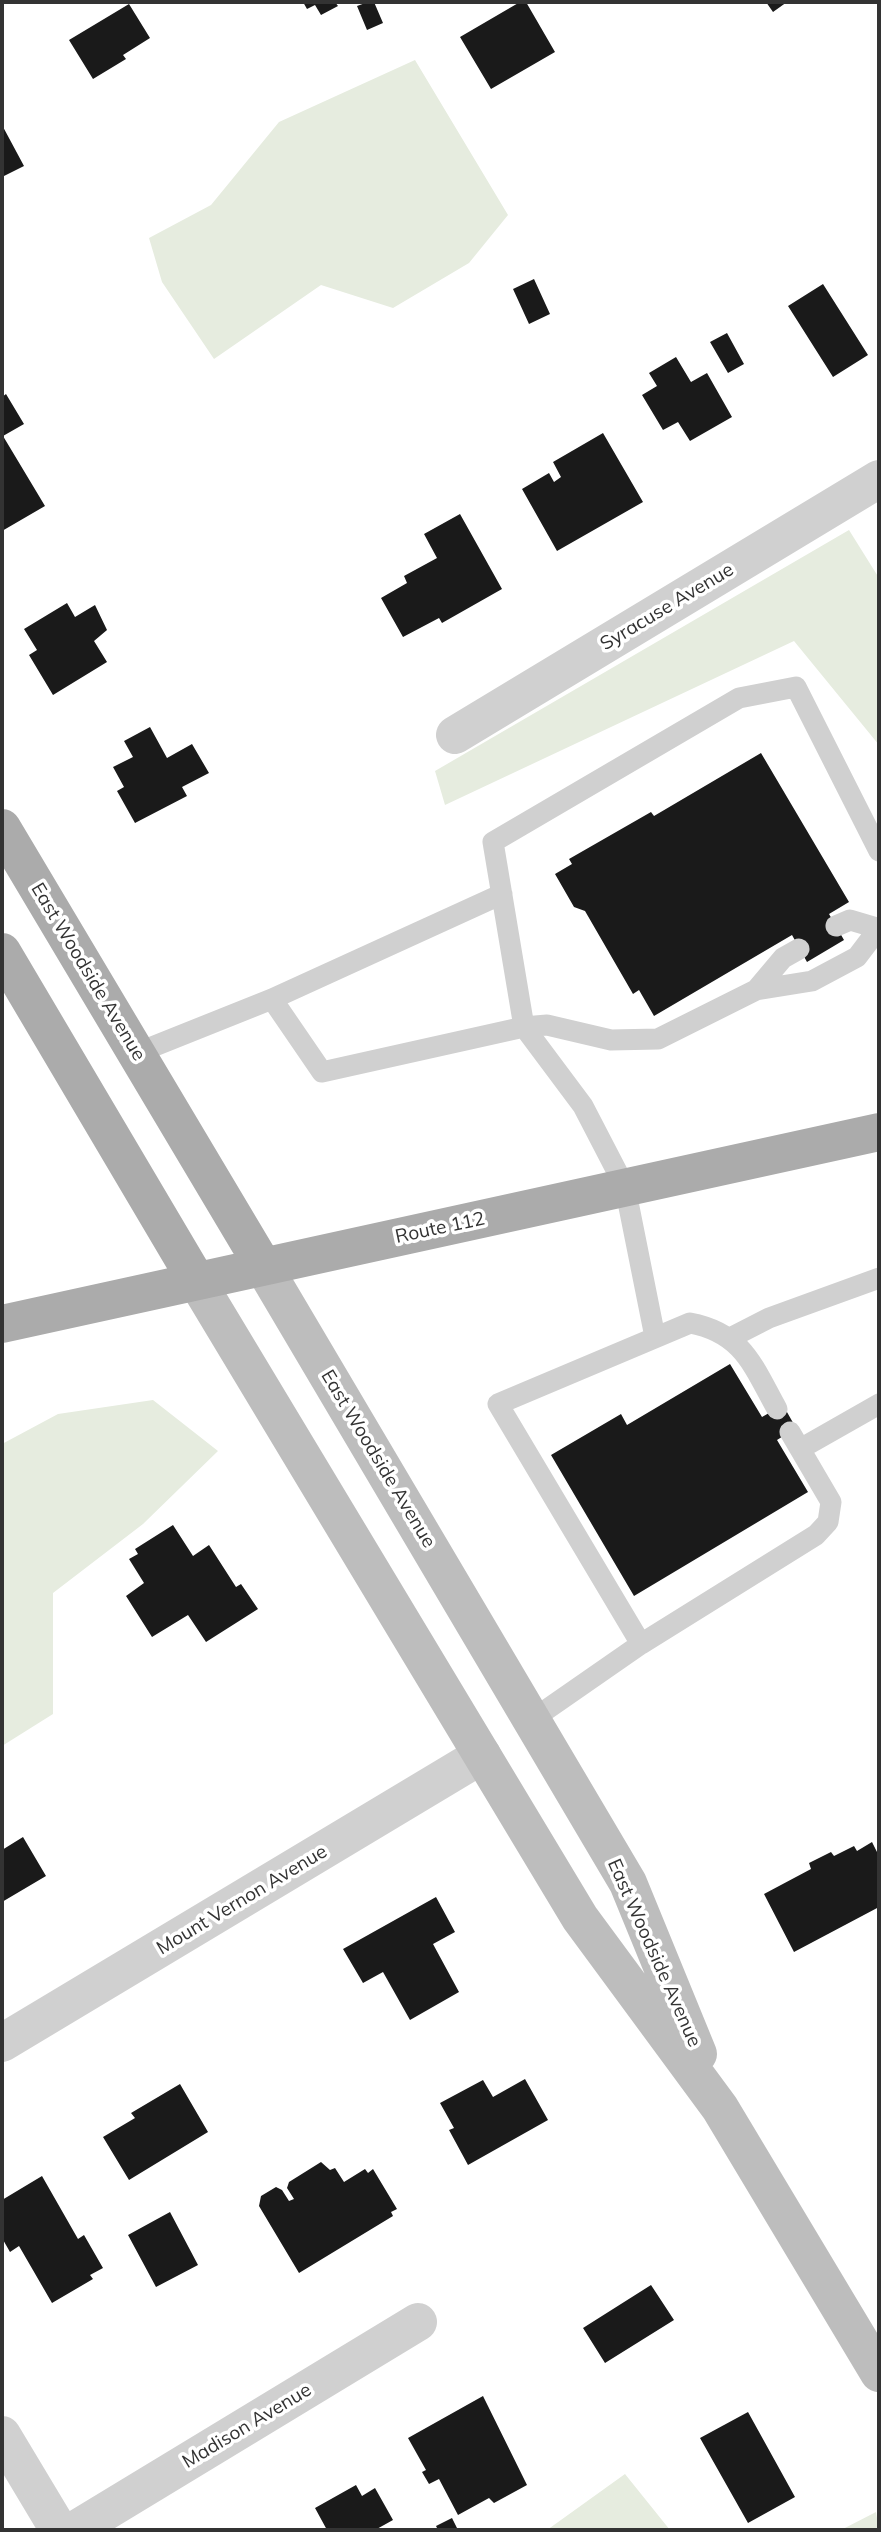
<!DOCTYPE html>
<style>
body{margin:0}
#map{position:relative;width:881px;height:2532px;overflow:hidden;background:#fff;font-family:Mulish,sans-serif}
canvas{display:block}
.frame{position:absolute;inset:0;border:4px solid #333;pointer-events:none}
</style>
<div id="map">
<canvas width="881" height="2532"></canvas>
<div class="frame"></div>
</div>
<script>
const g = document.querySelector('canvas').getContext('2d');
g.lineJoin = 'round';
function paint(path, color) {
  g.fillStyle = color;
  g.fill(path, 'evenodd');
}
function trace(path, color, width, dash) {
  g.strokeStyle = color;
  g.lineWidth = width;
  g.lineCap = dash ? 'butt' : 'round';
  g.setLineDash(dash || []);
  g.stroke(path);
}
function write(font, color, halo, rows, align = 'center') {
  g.font = font + ' Mulish,sans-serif';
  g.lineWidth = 7;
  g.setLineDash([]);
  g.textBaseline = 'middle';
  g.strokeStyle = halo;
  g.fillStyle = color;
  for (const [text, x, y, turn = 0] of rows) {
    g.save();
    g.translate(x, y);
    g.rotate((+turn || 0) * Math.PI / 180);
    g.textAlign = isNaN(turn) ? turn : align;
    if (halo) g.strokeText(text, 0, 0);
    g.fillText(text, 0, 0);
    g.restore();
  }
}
paint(new Path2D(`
 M 415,60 L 508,215 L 469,263 L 393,308 L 321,285 L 214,359 L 162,282 L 149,238 L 211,205 L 279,122 Z
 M 849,530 L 879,578 L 879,745 L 794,641 L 445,805 L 435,771 Z
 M 153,1400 L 218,1451 L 143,1524 L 53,1593 L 53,1714 L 2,1746 L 2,1444 L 58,1414 Z
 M 625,2474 L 670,2530 L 547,2530 Z
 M 876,2512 L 879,2530 L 841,2530 Z`), '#e6ecdf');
paint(new Path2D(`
 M 303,2 L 335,2 L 338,6 L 321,15 L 315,5 L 307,9 Z
 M 368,2 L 374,2 L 383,23 L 367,30 L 357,6 Z
 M 520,2 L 526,2 L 555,52 L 491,89 L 460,37 Z
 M 766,2 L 787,2 L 773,12 Z
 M 129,4 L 150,38 L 123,55 L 126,59 L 93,79 L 69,40 Z
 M 2,125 L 24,166 L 2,177 Z
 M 534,279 L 550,314 L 529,324 L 513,289 Z
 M 823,284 L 868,355 L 833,377 L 788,306 Z
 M 727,333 L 744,364 L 728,373 L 710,342 Z
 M 676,357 L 691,382 L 707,373 L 732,417 L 690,441 L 678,422 L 663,430 L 642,395 L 657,386 L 649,373 Z
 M 6,394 L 24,424 L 3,436 L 45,506 L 2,531 L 2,397 Z
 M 603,433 L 643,502 L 557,551 L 522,489 L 549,473 L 554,482 L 561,477 L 553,462 Z
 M 460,514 L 502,589 L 442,623 L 439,618 L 403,637 L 381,598 L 407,583 L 404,576 L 437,558 L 424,534 Z
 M 67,603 L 75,617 L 95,605 L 107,630 L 94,641 L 107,662 L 53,695 L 29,655 L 37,650 L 24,629 Z
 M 150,727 L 167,758 L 192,744 L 209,773 L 182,787 L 187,796 L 135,823 L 117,791 L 124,787 L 113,767 L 133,757 L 124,741 Z
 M 761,753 L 849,902 L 829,914 L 844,940 L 807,962 L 792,935 L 654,1016 L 639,990 L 633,994 L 585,911 L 574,907 L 555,874 L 572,864 L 569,859 L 651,812 L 654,816 Z
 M 730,1364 L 762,1417 L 783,1405 L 796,1428 L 777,1440 L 808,1492 L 634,1596 L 551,1455 L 621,1414 L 627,1425 Z
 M 173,1525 L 193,1556 L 209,1545 L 236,1587 L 241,1584 L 258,1609 L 206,1642 L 188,1615 L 152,1637 L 126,1596 L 144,1583 L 129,1559 L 138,1554 L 135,1549 Z
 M 23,1837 L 46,1876 L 2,1902 L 2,1850 Z
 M 872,1842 L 879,1856 L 879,1907 L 794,1952 L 764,1894 L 811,1869 L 809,1863 L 831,1852 L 834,1856 L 854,1846 L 857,1851 Z
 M 436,1897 L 455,1932 L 433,1944 L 459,1992 L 410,2020 L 383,1972 L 363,1983 L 343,1949 Z
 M 525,2079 L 548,2120 L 468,2165 L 449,2130 L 454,2128 L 440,2103 L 483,2080 L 493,2097 Z
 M 180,2084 L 208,2132 L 129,2180 L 103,2137 L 135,2118 L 131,2113 Z
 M 321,2162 L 330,2170 L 335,2168 L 344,2182 L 365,2169 L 368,2173 L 373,2169 L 397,2209 L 391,2212 L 393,2216 L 299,2273 L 259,2206 L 261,2196 L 276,2187 L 282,2190 L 289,2201 L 294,2199 L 287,2188 L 289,2182 Z
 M 42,2176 L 78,2239 L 84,2235 L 103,2268 L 90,2275 L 93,2279 L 52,2303 L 19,2246 L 10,2252 L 2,2238 L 2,2200 Z
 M 170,2212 L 198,2265 L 156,2287 L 128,2235 Z
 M 651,2285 L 674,2320 L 605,2363 L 583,2328 Z
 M 483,2396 L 527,2485 L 494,2503 L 489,2498 L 458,2515 L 439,2479 L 429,2484 L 422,2472 L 426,2470 L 408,2438 Z
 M 748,2412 L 795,2497 L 748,2523 L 700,2438 Z
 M 356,2485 L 362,2496 L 375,2488 L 393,2520 L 375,2530 L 327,2530 L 315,2508 Z
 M 452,2518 L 458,2530 L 438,2530 L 436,2526 Z`), '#1a1a1a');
trace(new Path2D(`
 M 836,926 L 850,920 L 877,928
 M 756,990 L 783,958 L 799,949
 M 272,999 L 322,1072 L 524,1027 L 547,1025 L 611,1040 L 658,1039 L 756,990 L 812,981 L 857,957 L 879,928
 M 137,1053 L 272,999 L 502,894
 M 655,1337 L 625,1187 L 583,1106 L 524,1027 L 493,842 L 739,698 L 796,687 L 879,851
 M 730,1338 L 769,1318 L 879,1278
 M 800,1449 L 879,1404
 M 641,1644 L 816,1535 L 828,1522 L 831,1502 L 790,1432
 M 533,1719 L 641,1644 L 498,1404 L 690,1323 C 743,1333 753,1366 777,1409`), '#d0d0d0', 21);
trace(new Path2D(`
 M 455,735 L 879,479
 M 2,2043 L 482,1755
 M 2,2435 L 59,2530
 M 75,2530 L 418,2322`), '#d0d0d0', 38);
trace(new Path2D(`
 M 263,1266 L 628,1883 L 698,2054
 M 196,1280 L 580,1918 L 720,2108 L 879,2373`), '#bdbdbd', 38);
trace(new Path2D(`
 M 2,828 L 263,1266
 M 2,952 L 196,1280
 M 2,1324 L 879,1132`), '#ababab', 38);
write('19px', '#333', '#fff', [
 ["Syracuse Avenue",667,607,-31],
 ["East Woodside Avenue",88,972,59],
 ["Route 112",440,1228,-12],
 ["East Woodside Avenue",378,1459,59],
 ["Mount Vernon Avenue",242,1900,-31],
 ["East Woodside Avenue",654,1953,66],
 ["Madison Avenue",247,2426,-31]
]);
</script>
